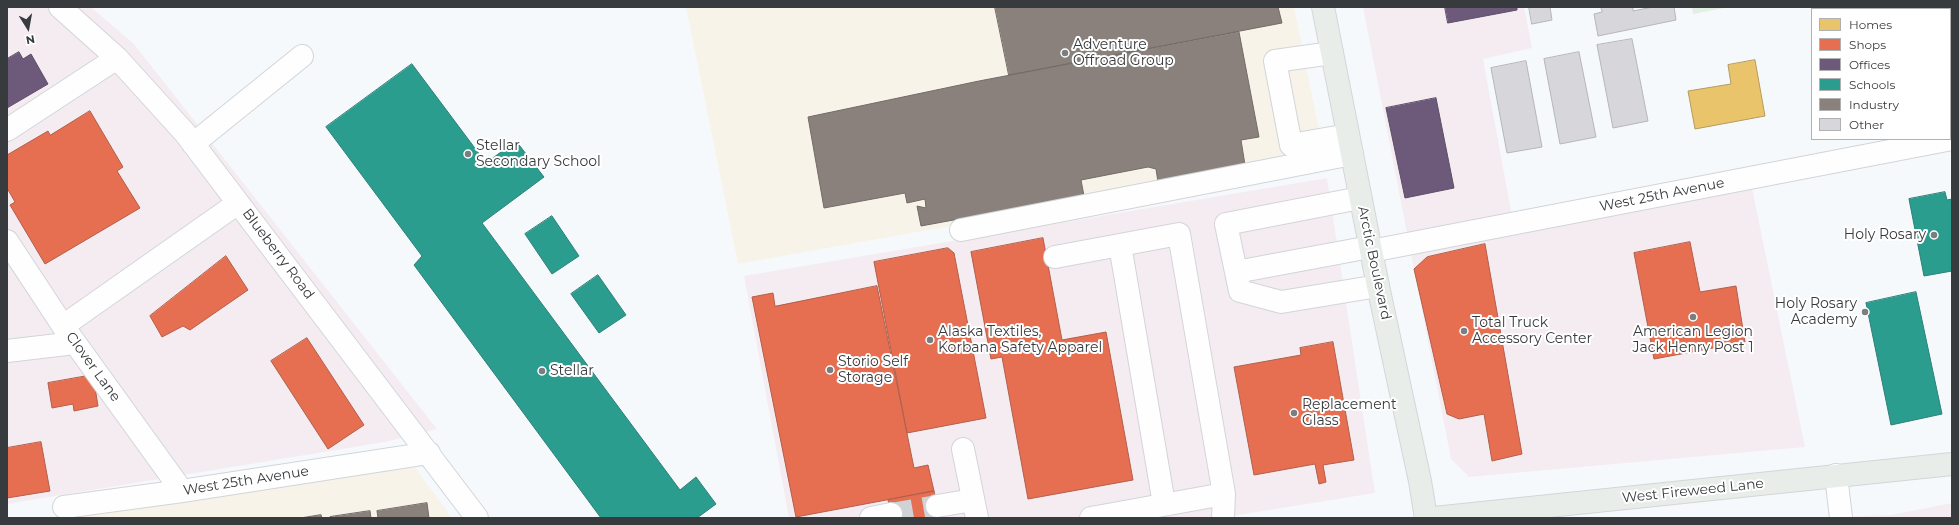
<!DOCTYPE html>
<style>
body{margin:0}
#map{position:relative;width:1959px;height:525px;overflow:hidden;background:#f6f9fc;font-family:Montserrat,sans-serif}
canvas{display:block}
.frame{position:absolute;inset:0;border:8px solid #383b3e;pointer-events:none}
.legend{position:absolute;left:1811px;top:8px;width:140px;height:132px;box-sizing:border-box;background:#fff;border:1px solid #afb1b2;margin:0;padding:5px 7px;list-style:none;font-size:12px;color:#383b3e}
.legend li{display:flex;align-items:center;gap:8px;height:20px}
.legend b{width:20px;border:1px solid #afb1b2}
.north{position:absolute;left:8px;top:8px;width:40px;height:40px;-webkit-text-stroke:3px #fff;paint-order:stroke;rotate:169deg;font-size:11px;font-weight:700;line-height:16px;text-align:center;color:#383b3e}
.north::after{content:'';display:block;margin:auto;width:14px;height:18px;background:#383b3e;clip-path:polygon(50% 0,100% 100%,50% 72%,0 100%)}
</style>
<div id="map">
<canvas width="1959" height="525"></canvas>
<div class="frame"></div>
<ul class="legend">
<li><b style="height:11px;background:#e9c46a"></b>Homes</li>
<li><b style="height:11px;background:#e76f51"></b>Shops</li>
<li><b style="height:11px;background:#6d597a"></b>Offices</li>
<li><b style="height:11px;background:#2a9d8f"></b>Schools</li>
<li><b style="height:11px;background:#8a817c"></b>Industry</li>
<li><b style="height:11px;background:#d7d7db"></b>Other</li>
</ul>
<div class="north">N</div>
</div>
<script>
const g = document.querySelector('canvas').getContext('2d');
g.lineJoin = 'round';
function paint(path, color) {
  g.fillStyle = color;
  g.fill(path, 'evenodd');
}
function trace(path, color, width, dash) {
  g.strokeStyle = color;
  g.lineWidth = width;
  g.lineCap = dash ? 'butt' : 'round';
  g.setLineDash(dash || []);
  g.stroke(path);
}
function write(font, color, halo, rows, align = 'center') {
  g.font = font + ' Montserrat,sans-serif';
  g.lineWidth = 4;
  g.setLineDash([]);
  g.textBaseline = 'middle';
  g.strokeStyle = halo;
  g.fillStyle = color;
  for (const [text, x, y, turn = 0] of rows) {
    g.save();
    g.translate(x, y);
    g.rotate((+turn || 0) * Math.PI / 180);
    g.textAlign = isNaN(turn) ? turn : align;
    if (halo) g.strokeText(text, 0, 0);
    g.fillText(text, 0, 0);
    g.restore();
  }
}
paint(new Path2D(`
 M 7,7 L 91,7 L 134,44 L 437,429 L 385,442 L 7,504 Z
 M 1363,7 L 1524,7 L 1532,48 L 1483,59 L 1515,232 L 1752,188 L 1805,447 L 1469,477 L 1451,459 Z
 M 1327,178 L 1375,493 L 1220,518 L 789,518 L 744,276 Z
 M 1952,503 L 1952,518 L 1810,518 L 1891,515 Z`), '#f5ecf2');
paint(new Path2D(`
 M 686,7 L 1294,7 L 1325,159 L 738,264 Z
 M 415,467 L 452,518 L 49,518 Z`), '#f8f3e9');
paint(new Path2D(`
 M 1692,7 L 1729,7 L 1693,14 Z`), '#e2f0e3');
const homes = new Path2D(`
 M 1909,7 L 1952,7 L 1952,71 L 1950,71 L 1950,9 L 1909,9 Z
 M 1755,60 L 1765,116 L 1695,129 L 1688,91 L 1731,84 L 1728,65 Z`);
paint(homes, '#e9c46a');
trace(homes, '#b49b5d', 1);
const shops = new Path2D(`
 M 90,111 L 123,167 L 117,171 L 140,208 L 45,264 L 10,205 L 15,202 L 7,188 L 7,155 L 48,131 L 50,135 Z
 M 1043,238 L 1062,340 L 1106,332 L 1133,480 L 1028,499 L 1002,357 L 991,359 L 971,252 Z
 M 1690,242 L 1700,292 L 1736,286 L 1745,342 L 1654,359 L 1634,253 Z
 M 1485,244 L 1522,454 L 1492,461 L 1484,414 L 1459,419 L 1447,414 L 1414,269 L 1427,257 Z
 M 948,248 L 954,253 L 986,418 L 907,433 L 874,262 Z
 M 226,256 L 248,290 L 190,330 L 183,326 L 162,337 L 150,316 Z
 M 877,286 L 914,468 L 928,465 L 934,491 L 796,517 L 752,297 L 773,293 L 775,306 Z
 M 307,338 L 364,425 L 328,449 L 271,361 Z
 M 1333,342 L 1354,460 L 1323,465 L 1326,482 L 1319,484 L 1315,464 L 1254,475 L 1234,367 L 1301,355 L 1300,348 Z
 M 93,375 L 98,406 L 74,411 L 73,404 L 52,408 L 48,383 Z
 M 41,442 L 50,491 L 7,498 L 7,448 Z
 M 934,491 L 940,518 L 892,518 L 888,500 Z`);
paint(shops, '#e76f51');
trace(shops, '#b25f4b', 1);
const offices = new Path2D(`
 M 1445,7 L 1517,7 L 1517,10 L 1448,23 Z
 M 19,52 L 23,59 L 31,54 L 48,84 L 7,108 L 7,59 Z
 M 1436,98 L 1454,188 L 1405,198 L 1386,108 Z`);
paint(offices, '#6d597a');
trace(offices, '#5d5068', 1);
const schools = new Path2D(`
 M 412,64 L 486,163 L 516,141 L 544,177 L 482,223 L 680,490 L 696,477 L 716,504 L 697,518 L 601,518 L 414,265 L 422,256 L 326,127 Z
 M 1945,192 L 1947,200 L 1952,199 L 1952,271 L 1924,276 L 1909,199 Z
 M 552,216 L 579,256 L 552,274 L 525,234 Z
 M 598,275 L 626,315 L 599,333 L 571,294 Z
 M 1916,292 L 1942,414 L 1891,425 L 1866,303 Z`);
paint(schools, '#2a9d8f');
trace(schools, '#2e8077', 1);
const industry = new Path2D(`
 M 995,7 L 1278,7 L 1282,23 L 1009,75 Z
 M 1239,32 L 1259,137 L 1241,140 L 1245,165 L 1158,182 L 1156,169 L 1148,167 L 1081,180 L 1084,196 L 921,226 L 917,206 L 926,208 L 925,199 L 907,203 L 905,193 L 824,208 L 808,117 L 979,81 Z
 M 427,503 L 429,518 L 378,518 L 377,511 Z
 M 370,511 L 371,518 L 330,518 L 330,517 Z
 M 321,515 L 322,518 L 301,518 Z`);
paint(industry, '#8a817c');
trace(industry, '#716c69', 1);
const building = new Path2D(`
 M 1529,7 L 1550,7 L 1552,20 L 1532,24 Z
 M 1601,7 L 1633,7 L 1633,11 L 1653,7 L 1674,7 L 1676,20 L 1598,36 L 1594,14 L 1602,12 Z
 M 1855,7 L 1895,7 L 1896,9 L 1855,9 Z
 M 1632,39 L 1648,121 L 1613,128 L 1597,45 Z
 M 1579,52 L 1596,137 L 1560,144 L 1544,59 Z
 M 1526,61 L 1542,147 L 1507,153 L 1491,68 Z`);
paint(building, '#d7d7db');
trace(building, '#b5b6b8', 1);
trace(new Path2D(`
 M 891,514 L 937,506`), '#d0d3d6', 22, [22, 11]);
const minor = new Path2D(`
 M 60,7 L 117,58 L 185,133 L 477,518
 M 1332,53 L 1275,61 L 1291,145 L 1348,135
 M 7,130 L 117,58
 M 193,144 L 302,56
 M 1360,198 L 1226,224 L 1240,291 L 1281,302 L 1378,286
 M 961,230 L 1352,154
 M 7,241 L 63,326 L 182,491
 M 1120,245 L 1164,504
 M 1371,251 L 1952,139
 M 1055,257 L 1179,234 L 1224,494 L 1223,518
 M 1236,272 L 1370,247
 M 63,326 L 238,203
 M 7,351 L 75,343
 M 963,449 L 977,518
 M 1836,475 L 1841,518
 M 937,506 L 973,500
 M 64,507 L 182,491 L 429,453
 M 871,518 L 891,514
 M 1091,518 L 1224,494`);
const major = new Path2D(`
 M 1323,7 L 1378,286 L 1420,481 L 1426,518
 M 1434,518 L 1952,464`);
trace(minor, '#d2d5d8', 24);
trace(major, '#d4d5d8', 24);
trace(minor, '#fefeff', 22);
trace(major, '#e8edea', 22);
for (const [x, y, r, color] of [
 [1065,53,4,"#7a7e80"],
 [468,154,4,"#7a7e80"],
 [1934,235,4,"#7a7e80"],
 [1865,312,4,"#7a7e80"],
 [1693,317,4,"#7a7e80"],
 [1464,331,4,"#7a7e80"],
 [930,340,4,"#7a7e80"],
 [830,370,4,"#7a7e80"],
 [542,371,4,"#7a7e80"],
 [1294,413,4,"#7a7e80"]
]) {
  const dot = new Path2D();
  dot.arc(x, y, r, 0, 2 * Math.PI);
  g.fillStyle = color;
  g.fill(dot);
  trace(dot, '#fff', 1.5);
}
write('14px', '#383b3e', '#fff', [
 ["Adventure",1073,45],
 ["Offroad Group",1073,61],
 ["Stellar",476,146],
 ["Secondary School",476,162],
 ["Holy Rosary",1926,235,"right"],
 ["Holy Rosary",1857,304,"right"],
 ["Academy",1857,320,"right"],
 ["Total Truck",1472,323],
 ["Accessory Center",1472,339],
 ["Alaska Textiles,",938,332],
 ["Korbana Safety Apparel",938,348],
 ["American Legion",1693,332,"center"],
 ["Jack Henry Post 1",1693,348,"center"],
 ["Storio Self",838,362],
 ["Storage",838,378],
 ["Stellar",550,371],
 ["Replacement",1302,405],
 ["Glass",1302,421]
], 'left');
write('14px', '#383b3e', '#fff', [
 ["West 25th Avenue",1662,195,-11],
 ["Blueberry Road",278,254,53],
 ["Arctic Boulevard",1374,263,78],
 ["Clover Lane",93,367,54],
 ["West 25th Avenue",246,481,-9],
 ["West Fireweed Lane",1693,491,-6]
]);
</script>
